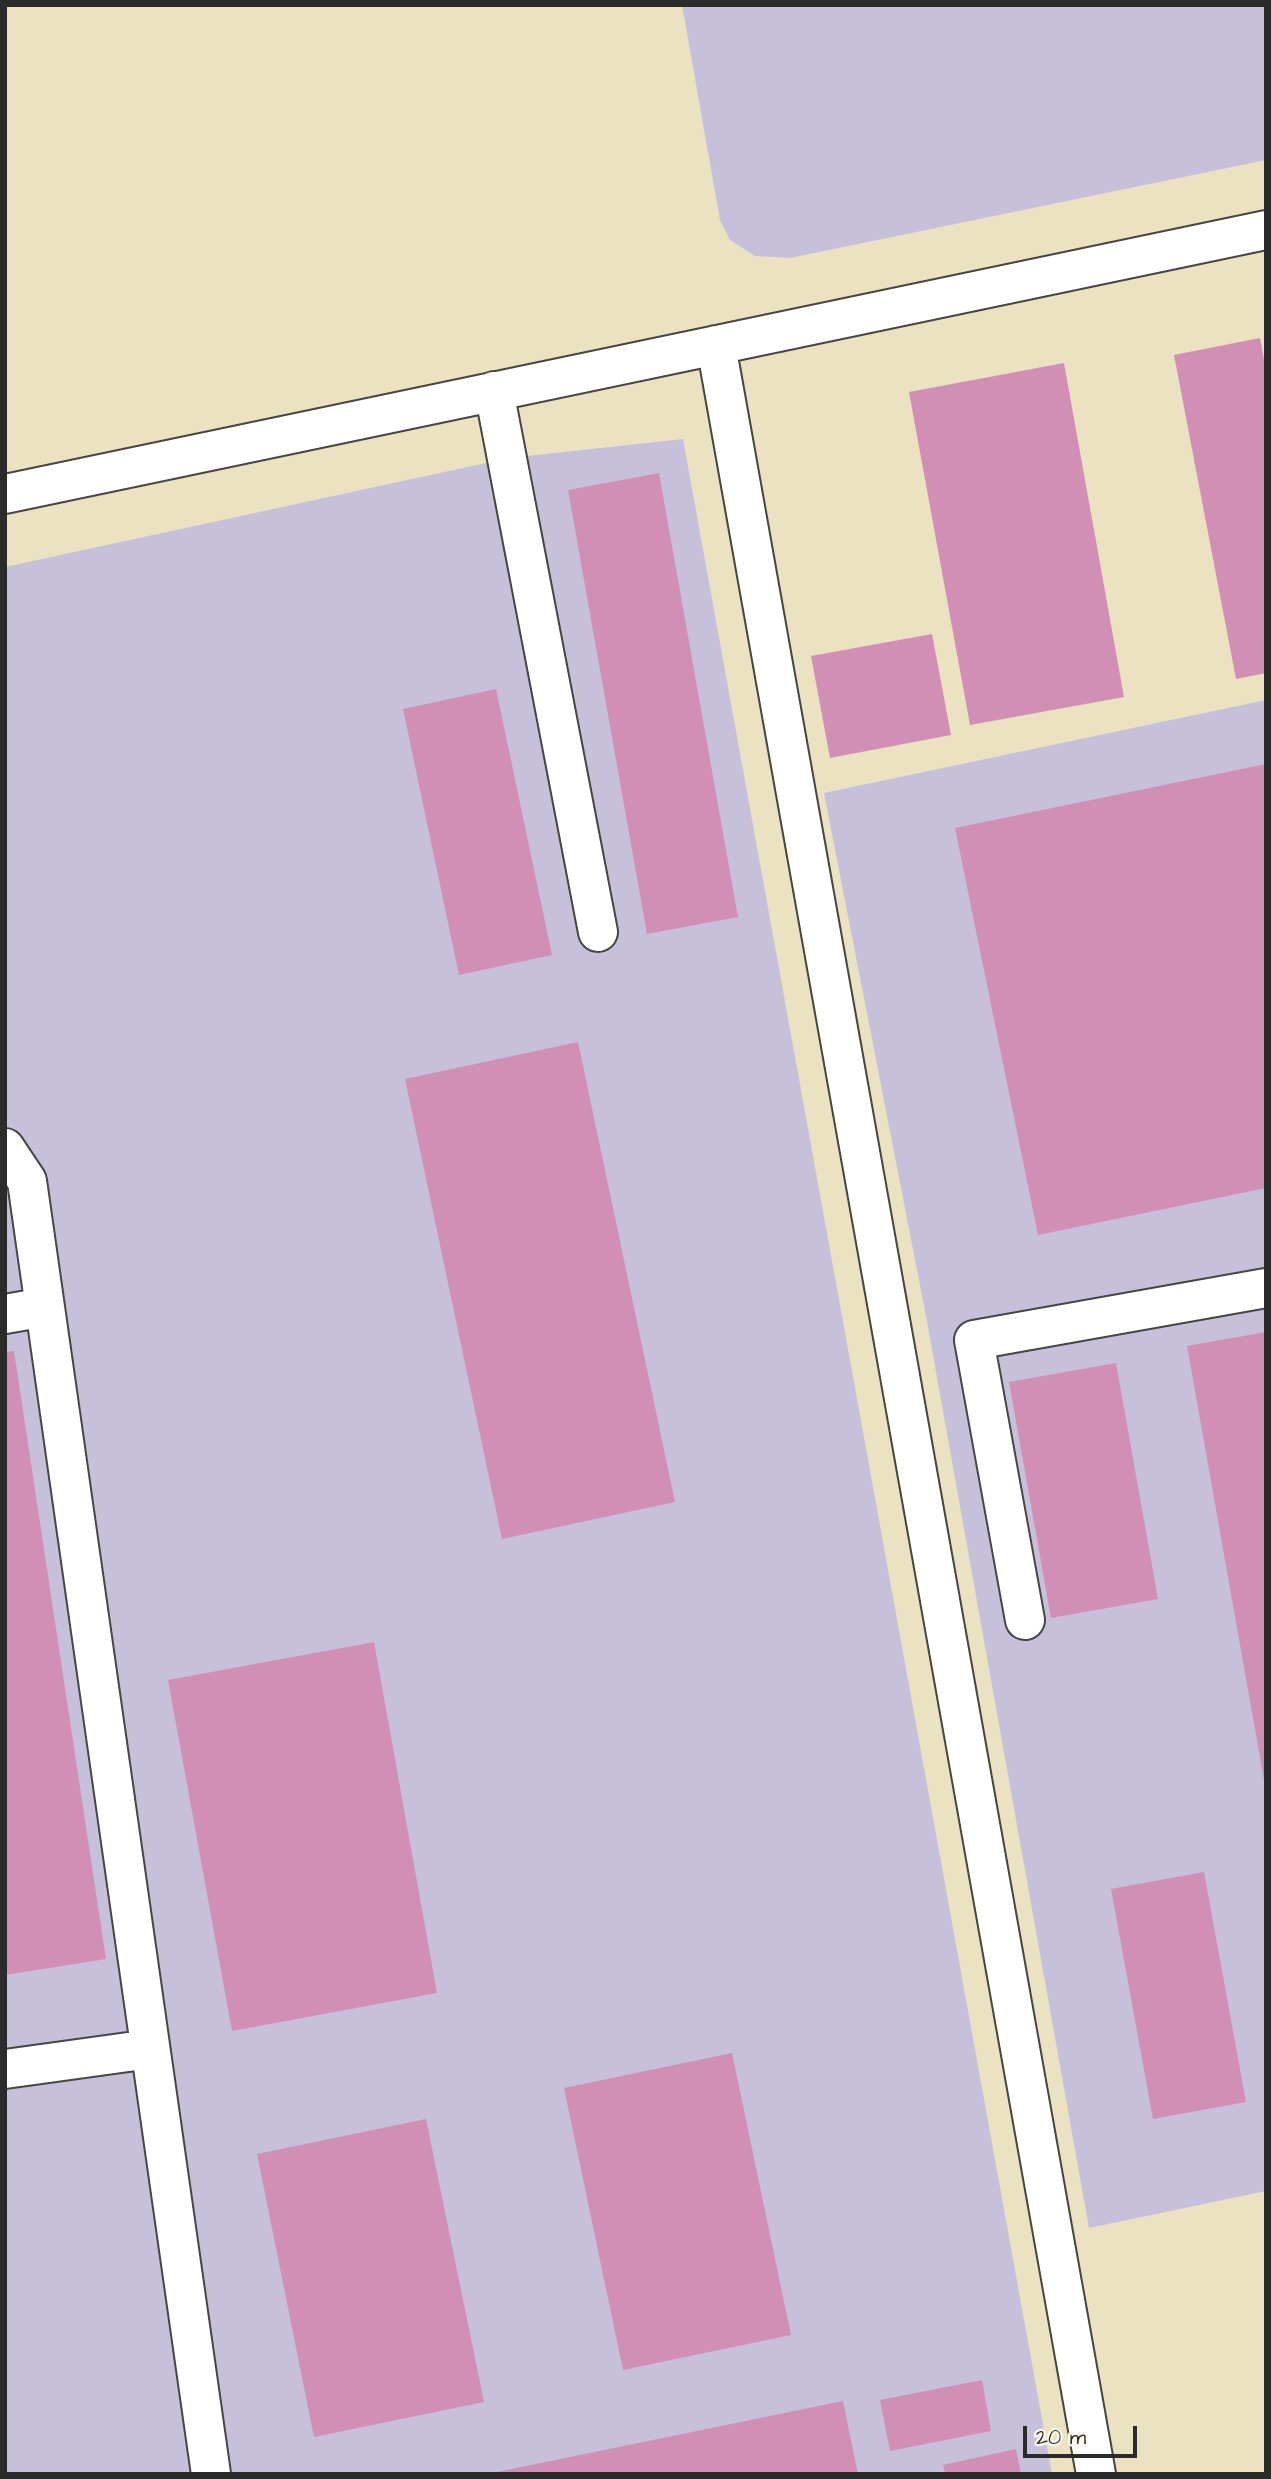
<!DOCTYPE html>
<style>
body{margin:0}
#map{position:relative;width:1271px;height:2479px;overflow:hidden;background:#ebe2c1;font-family:"Architects Daughter",sans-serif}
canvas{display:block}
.frame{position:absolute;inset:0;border:7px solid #2b2b2b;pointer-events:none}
.scale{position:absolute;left:1023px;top:2426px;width:114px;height:32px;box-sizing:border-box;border:4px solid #2b2b2b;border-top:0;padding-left:9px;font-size:21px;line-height:24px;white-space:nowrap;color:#2b2b2b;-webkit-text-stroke:5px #fbf7ec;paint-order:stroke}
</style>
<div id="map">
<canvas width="1271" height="2479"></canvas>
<div class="frame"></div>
<div class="scale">20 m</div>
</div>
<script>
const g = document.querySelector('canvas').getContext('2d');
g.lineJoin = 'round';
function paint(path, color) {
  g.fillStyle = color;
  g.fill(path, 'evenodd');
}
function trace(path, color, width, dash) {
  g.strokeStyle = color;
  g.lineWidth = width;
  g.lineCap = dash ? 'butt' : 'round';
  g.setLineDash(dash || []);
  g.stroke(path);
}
paint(new Path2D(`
 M 682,5 L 1266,5 L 1266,160 L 790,258 L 755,256 L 730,240 L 720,220 Z
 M 683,439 L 1052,2474 L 5,2474 L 5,567 L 509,458 Z
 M 1266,700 L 1266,2191 L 1089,2228 L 926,1316 L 824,793 Z`), '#c6c0da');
paint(new Path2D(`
 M 1260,338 L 1266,370 L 1266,673 L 1236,679 L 1174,355 Z
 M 1064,363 L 1124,697 L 970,725 L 909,392 Z
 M 659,473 L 738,917 L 647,934 L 568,490 Z
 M 932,634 L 951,735 L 830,758 L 811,656 Z
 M 496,689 L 552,955 L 459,975 L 403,709 Z
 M 1266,764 L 1266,1188 L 1038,1235 L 955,828 Z
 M 578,1042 L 675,1502 L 502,1539 L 405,1079 Z
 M 1266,1332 L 1266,1780 L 1264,1780 L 1187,1346 Z
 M 14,1351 L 106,1959 L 5,1975 L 5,1352 Z
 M 1116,1363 L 1158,1599 L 1051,1618 L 1009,1382 Z
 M 374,1642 L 437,1993 L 232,2031 L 168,1680 Z
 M 1204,1872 L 1246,2102 L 1153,2119 L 1111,1889 Z
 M 732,2053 L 791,2335 L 623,2370 L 564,2088 Z
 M 426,2119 L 484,2402 L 314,2437 L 257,2154 Z
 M 982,2380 L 991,2431 L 890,2451 L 880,2400 Z
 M 843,2401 L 858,2474 L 492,2474 L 492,2473 Z
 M 1016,2449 L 1021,2474 L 945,2474 L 943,2465 Z`), '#d18fb6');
const minor = new Path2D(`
 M 716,345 L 1096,2474
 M 494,391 L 598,932
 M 5,494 L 1266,230
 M 5,1148 L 27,1181 L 211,2474
 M 5,1314 L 45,1307
 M 1025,1620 L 974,1340 L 1266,1288
 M 5,2069 L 150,2049`);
trace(minor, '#484642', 42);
trace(minor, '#fff', 38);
</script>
